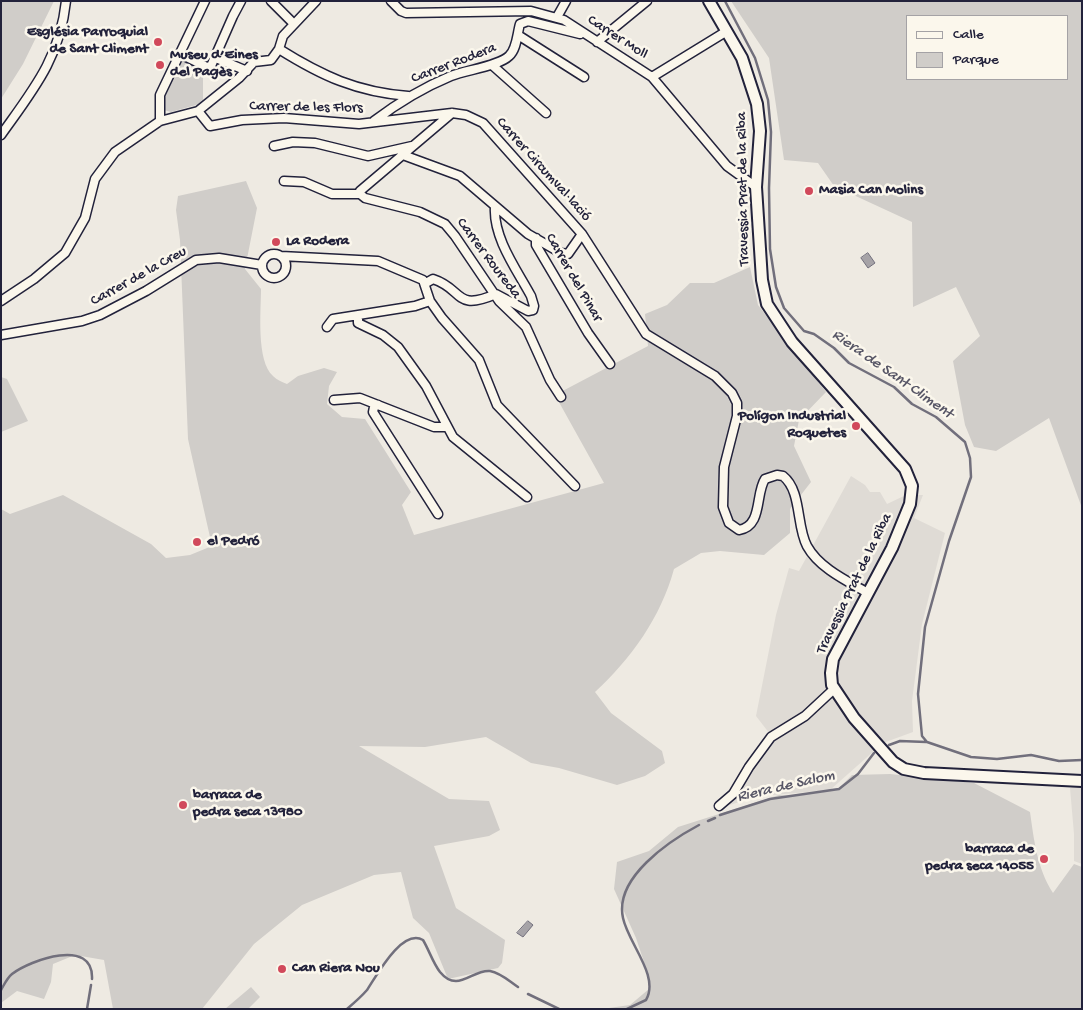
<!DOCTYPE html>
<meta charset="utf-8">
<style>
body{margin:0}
#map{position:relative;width:1083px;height:1010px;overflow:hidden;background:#eeeae2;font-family:"Gochi Hand",sans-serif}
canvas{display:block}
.frame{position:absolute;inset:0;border:2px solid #22223b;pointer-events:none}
.legend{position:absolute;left:906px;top:15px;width:162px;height:65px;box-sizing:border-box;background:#fbf7ec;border:1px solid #a4a2a5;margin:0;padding:6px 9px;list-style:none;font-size:15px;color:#22223b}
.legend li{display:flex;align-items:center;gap:10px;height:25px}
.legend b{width:25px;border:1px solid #a4a2a5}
</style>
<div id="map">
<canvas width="1083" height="1010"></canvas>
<div class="frame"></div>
<ul class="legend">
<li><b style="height:6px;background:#fbf7ec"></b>Calle</li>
<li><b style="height:14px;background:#d0cdc9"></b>Parque</li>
</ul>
</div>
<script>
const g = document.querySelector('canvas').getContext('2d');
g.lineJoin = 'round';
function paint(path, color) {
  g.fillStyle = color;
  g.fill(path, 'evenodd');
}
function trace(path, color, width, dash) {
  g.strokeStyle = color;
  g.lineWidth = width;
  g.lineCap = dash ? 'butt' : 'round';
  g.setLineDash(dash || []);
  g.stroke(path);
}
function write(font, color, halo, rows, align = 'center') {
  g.font = font + ' "Gochi Hand",sans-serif';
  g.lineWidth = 5;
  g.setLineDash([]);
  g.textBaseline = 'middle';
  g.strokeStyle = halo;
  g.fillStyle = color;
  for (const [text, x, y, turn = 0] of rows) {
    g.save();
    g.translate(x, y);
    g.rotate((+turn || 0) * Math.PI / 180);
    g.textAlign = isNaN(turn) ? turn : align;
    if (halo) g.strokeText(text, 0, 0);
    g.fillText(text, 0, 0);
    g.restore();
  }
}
paint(new Path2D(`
 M 851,476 L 865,485 L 870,492 L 880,492 L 887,504 L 906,495 L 923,495 L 914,518 L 945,533 L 922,624 L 912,701 L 913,732 L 883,743 L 830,790 L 762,796 L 729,805 L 773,738 L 756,716 L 776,615 L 789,568 L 799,571 Z
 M 1082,784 L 1082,864 L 1074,861 L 1074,834 L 1070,788 Z`), '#dfdbd5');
paint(new Path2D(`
 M 1,1 L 54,1 L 23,64 L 1,99 Z
 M 731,1 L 1082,1 L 1082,508 L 1049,418 L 996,451 L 974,447 L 965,425 L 953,361 L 980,336 L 956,287 L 913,307 L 912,222 L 834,186 L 818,163 L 784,160 L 769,58 ZM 1067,16 L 1067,79 L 907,79 L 907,16 Z
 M 184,59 L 203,70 L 203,103 L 171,112 L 164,110 C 159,95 174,75 180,61 Z
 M 246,181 L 257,208 L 245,269 L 261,289 C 261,310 256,361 273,376 C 277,380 282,382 287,384 L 298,376 L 324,368 L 337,372 L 329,386 L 327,404 L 342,417 L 365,419 L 411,492 L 402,505 L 414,535 L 604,483 L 555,395 L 648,346 L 645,314 L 667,305 L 690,283 L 714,283 L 750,267 L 758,305 L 826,392 L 799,420 L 794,446 L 811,482 L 790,509 L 790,533 L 764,555 L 720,551 L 701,553 L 674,569 C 661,617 631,659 595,692 L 611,713 L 662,751 L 665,763 L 645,776 L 617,785 L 559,768 L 531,763 L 486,737 L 425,747 L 359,746 L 449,799 L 489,801 L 500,830 L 489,836 L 434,846 L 456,908 L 505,940 L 502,963 L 498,968 L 448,979 L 429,933 L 413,918 L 401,872 L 374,875 L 302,905 L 254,944 L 202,1009 L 113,1009 L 104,960 L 75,955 L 53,964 L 51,982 L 44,999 L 17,991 L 1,1003 L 1,509 L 10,514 L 63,495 L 151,544 L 166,558 L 190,555 L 212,546 L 188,439 L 180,240 L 176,210 L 178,196 Z
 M 1,377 L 7,379 L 28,421 L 1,432 Z
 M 890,774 L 974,783 L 1030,812 C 1034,840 1037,868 1053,893 L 1074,864 L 1082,867 L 1082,1009 L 602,1009 L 630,1005 L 649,989 L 647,971 L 636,938 L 614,889 L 617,862 L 649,851 L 678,827 L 779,795 L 796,796 L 837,790 L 852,775 Z
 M 251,987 L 260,997 L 248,1009 L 225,1009 Z`), '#d0cdc9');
const water = new Path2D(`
 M 868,253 L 875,263 L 868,268 L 861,258 Z
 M 528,921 L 533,925 L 523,937 L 517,933 Z`);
paint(water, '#a6a3a7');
trace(water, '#716f7c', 1);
trace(new Path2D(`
 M 725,1 L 755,58 L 768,100 L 771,132 L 769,188 L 770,249 L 776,287 L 784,308 L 804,331 L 814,334 L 834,348 L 849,363 L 894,387 L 912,404 L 936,417 L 965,442 L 970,458 L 971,477 L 949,541 L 925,627 L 918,694 L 922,736 L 927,742 L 971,757 L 997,759 L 1031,755 L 1059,761 L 1082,760
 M 889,745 L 900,741 L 926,742
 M 720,815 L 770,799 L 839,789 L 858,774 L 874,753
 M 708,821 L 715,818
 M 1,990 C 4,985 7,978 12,974 C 30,960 94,937 92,979
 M 528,994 L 559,1009
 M 87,1009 L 91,985
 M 347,1009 C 354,1003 361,997 367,990 C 377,975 402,928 423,940 C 429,950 433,963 440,972 C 458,994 472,969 490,971 C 501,973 509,981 518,987
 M 627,1009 L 646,1000 C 660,976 628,943 623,918 C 614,878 669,841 699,825`), '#716f7c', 2.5);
const minor = new Path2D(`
 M 271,1 L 294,24
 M 391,1 L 401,11 L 406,13 L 531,11 L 564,20 L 652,77 L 727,166 L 756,187
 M 557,17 L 566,1
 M 518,35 L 584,77
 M 597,42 L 647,1
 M 279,49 C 322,76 357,92 408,96
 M 180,54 L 207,67 L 211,66 L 233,16 L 241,1
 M 216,58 L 247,71
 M 492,65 L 546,113
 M 652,77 L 727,31
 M 198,111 L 210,126 L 242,120 L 284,118 L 359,124 L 452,113 L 466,115 L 483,123 L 582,234 L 646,334 L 715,376 L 732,393 L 737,403 L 737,416 L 724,467 L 723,507 L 729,523 L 739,530 C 763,526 755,494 765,479 L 777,475 L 783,476 C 802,491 796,526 807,546 C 819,568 847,581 868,593
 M 198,111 L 239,78 L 254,62 L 271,60 L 279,49 L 283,36 L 316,1
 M 452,113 L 360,191 L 360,194 L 365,198 L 420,212 L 445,224 L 455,236 L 499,301 L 526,327 L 550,380 L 561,397
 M 160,121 L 160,95 L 205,1
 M 374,121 C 399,102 422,88 451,76 C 466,70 499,66 509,56 C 517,49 517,34 520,24 L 528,21 L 580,34
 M 1,135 C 33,90 60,58 66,1
 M 274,146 L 293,142 L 315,143 L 368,156 L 412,146
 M 403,155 L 460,176 L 528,234 L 561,253 L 568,254 L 582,234
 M 284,181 L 304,182 L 332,194 L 360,194
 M 536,238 L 536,245 L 588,333 L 610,364
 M262 266a12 12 0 1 1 24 0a12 12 0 1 1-24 0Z
 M 281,256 L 378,261 L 423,280 L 430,301 L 442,318 L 479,360 L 497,405 L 575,486
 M 426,283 L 433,279 C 464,289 454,312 496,294 L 528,311 L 533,310 L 534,306 L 531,296 C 517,270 493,238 495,207
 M 1,301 L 34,279 L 65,253 L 85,218 L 95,179 L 115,152 L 160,121 L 198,111
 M 358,315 L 358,323 L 383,335 L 398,347 L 426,386 L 453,437 L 527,497
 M 327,327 L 333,319 L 415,306 L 430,301
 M 1,335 L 82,321 L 100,315 L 146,291 L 196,260 L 219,258 L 262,265
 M 334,400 L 360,398 L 434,427 L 446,427
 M 378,405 L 374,407 L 373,412 L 438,514
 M 719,806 L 733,794 L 749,767 L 771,737 L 805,716 L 834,689`);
const tertiary = new Path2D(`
 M 709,1 L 742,58 L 757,104 L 760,131 L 756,187 L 762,280 L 767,304 L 792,342 L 905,469 L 912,486 L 910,504 L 892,548 L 833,659 L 831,673 L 832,685 L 854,718 L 893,762 L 904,769 L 924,773 L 1082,781`);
trace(minor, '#22223b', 11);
trace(tertiary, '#22223b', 14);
trace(minor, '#fbf7ec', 8);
trace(tertiary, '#fbf7ec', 10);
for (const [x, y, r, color] of [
 [158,42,5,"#d1495b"],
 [160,65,5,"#d1495b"],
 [809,191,5,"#d1495b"],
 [276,242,5,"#d1495b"],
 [856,426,5,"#d1495b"],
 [197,542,5,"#d1495b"],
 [183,805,5,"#d1495b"],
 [1044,859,5,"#d1495b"],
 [282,969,5,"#d1495b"]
]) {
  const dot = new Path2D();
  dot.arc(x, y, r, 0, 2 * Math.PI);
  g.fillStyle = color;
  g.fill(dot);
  trace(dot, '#fbf7ec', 2);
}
write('bold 15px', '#22223b', '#fbf7ec', [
 ["Església Parroquial",148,33,"right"],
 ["de Sant Climent",148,50,"right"],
 ["Museu d’Eines",170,56],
 ["del Pagès",170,73],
 ["Masia Can Molins",819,191],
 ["La Rodera",286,242],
 ["Polígon Industrial",846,417,"right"],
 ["Roquetes",846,434,"right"],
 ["el Pedró",207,542],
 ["barraca de",193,796],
 ["pedra seca 13980",193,813],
 ["barraca de",1034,850,"right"],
 ["pedra seca 14055",1034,867,"right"],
 ["Can Riera Nou",292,969]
], 'left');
write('15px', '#22223b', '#fbf7ec', [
 ["Carrer Moll",617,38,33],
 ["Carrer Rodera",454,64,-21],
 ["Carrer de les Flors",306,108,1],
 ["Carrer Circumval·lació",543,170,48],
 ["Travessia Prat de la Riba",744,189,-91],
 ["Carrer Roureda",488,259,53],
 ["Carrer de la Creu",139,277,-29],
 ["Carrer del Pinar",573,278,60],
 ["Travessia Prat de la Riba",855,584,-64]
]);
write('italic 16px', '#575666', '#fbf7ec', [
 ["Riera de Sant Climent",892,375,35],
 ["Riera de Salom",786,787,-13]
]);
</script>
